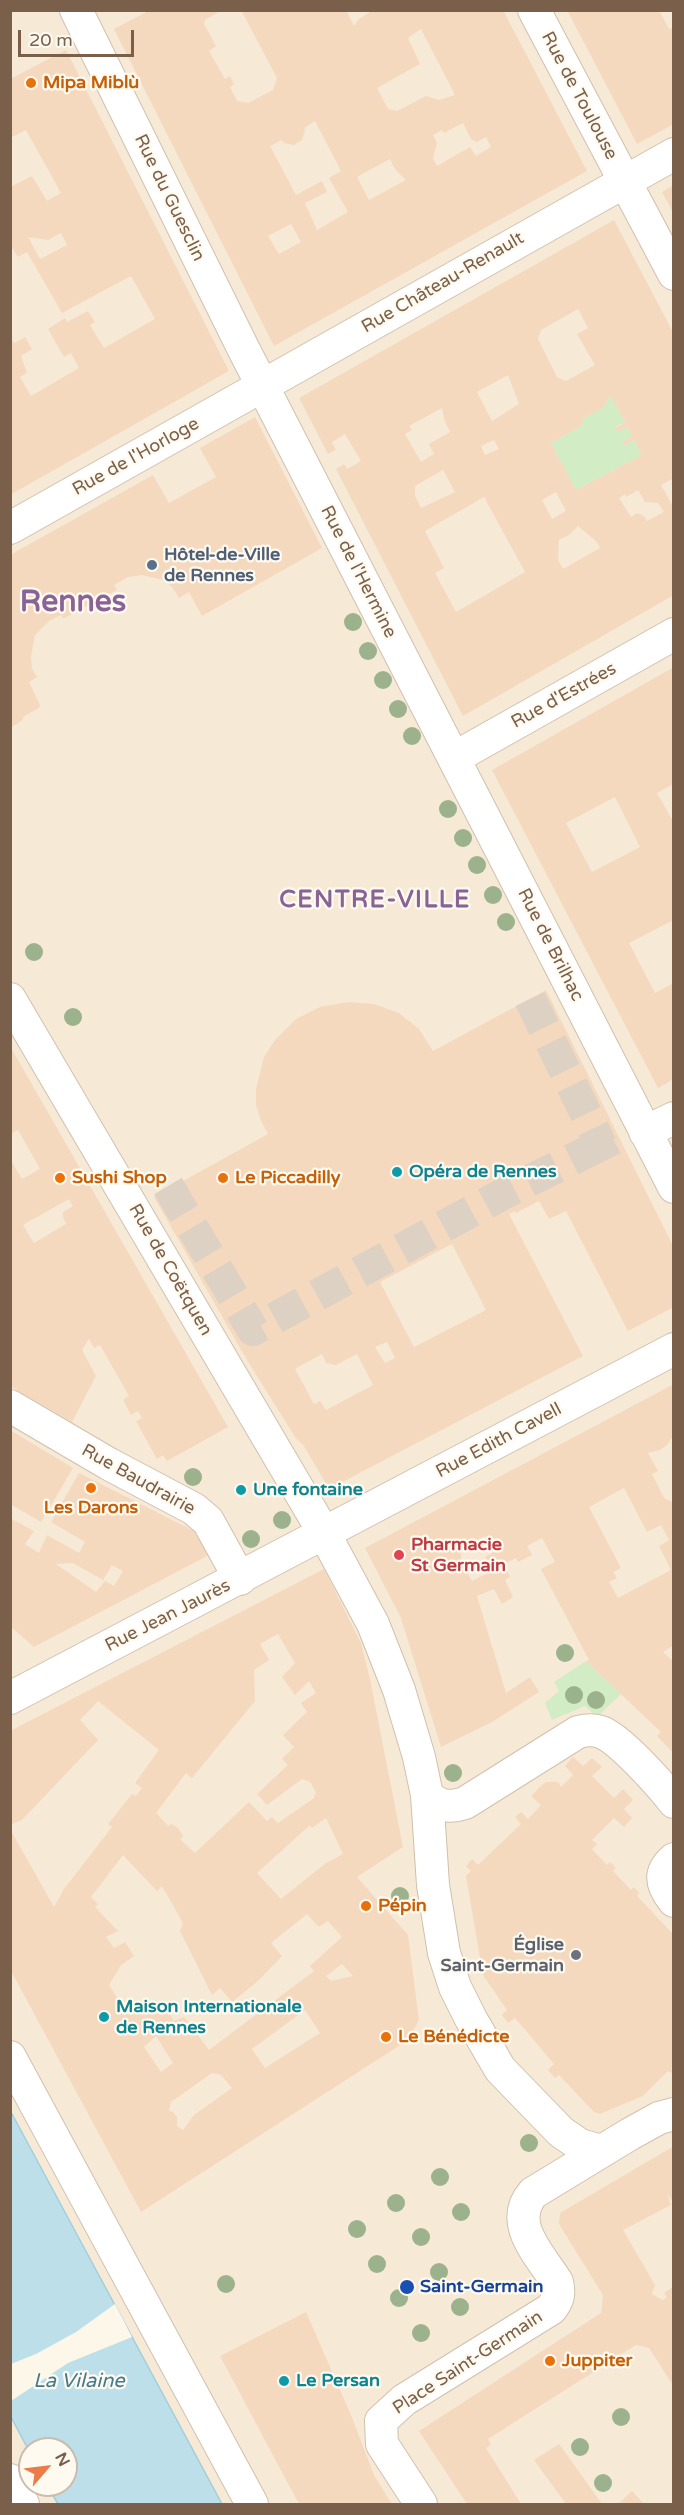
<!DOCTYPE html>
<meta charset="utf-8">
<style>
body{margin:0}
#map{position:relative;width:684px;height:2515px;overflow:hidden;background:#fdf7e9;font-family:"Varela Round",sans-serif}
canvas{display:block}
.frame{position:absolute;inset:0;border:12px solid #7a5f4b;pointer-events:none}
.north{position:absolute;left:18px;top:2437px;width:60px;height:60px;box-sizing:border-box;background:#fffaf0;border:2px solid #cabcae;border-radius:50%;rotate:62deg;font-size:16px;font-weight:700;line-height:24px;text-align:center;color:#7a5f4b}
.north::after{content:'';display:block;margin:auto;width:21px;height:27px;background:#eb7b4a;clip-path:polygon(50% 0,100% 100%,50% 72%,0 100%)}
.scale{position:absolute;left:18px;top:30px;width:116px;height:27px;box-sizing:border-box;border:3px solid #7a5f4b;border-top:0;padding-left:8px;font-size:18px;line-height:21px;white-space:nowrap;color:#7a5f4b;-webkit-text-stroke:4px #fffaf0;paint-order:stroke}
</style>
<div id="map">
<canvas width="684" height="2515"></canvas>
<div class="frame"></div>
<div class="north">N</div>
<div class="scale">20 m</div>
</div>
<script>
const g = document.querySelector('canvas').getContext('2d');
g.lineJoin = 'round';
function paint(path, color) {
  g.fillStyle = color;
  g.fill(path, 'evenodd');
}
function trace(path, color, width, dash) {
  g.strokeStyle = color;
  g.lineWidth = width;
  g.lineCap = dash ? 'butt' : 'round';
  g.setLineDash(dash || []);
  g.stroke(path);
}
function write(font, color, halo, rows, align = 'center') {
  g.font = font + ' "Varela Round",sans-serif';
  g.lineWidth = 4.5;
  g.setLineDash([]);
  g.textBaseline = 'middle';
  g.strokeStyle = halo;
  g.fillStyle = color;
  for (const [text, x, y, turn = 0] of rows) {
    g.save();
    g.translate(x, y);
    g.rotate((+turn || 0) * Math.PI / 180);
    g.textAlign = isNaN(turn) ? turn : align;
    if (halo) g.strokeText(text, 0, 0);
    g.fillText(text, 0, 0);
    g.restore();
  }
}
paint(new Path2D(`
 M 10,11 L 673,11 L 673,2504 L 222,2504 L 11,2110 Z
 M 10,2417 L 30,2453 L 30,2485 L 47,2485 L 58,2504 L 11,2504 Z`), '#f6ead7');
paint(new Path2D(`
 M 610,395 L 625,422 L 615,427 L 617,432 L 627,427 L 632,436 L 623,442 L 625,445 L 634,440 L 642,455 L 576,490 L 551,443 L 581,426 L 584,418 L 604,407 Z
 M 586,1661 L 621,1694 L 597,1717 L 585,1706 L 552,1720 L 545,1703 L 559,1691 L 554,1682 Z`), '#d2ecc6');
const water = new Path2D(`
 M 10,2110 L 222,2504 L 58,2504 L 47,2485 L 66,2485 L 66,2449 L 30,2449 L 30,2453 L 11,2417 Z`);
paint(water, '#bcdfe9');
trace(water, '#a1cddb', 1.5);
paint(new Path2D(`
 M 115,2304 L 132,2337 L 68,2363 L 11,2401 L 11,2364 L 36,2354 L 76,2332 Z`), '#fdf7e9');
paint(new Path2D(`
 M 150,10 L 222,10 L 205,20 L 204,24 L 216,46 L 209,51 L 225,79 L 230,76 L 234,84 L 230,87 L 237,101 L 248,103 L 273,90 L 277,78 L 241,10 L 346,10 L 354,26 L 359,19 L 373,10 L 503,10 L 587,171 L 274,346 L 114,29 ZM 421,29 L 455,95 L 439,100 L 426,96 L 397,111 L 388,109 L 377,88 L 420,64 L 408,38 ZM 315,121 L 341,171 L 329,178 L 348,212 L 317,230 L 305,203 L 327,192 L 322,181 L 296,195 L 270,146 L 282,140 L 284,143 L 294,145 L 302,140 L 305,130 L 304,128 ZM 463,123 L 471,139 L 477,142 L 486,137 L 491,147 L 476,156 L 470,147 L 437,166 L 433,158 L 437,143 L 433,135 L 442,130 L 444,133 ZM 390,159 L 395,169 L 406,180 L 369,200 L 357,177 ZM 291,224 L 301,242 L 279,254 L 268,236 Z
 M 567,10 L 659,10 L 669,29 L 674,27 L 674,124 L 637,144 Z
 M 66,50 L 229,371 L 10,495 L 10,337 L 14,343 L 25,337 L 32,349 L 21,356 L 27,373 L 20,377 L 31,396 L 79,368 L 71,353 L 64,357 L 48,329 L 65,318 L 67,322 L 88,311 L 95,322 L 90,325 L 104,348 L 155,319 L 131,276 L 62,313 L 27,252 L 18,257 L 10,245 L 10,187 L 32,176 L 47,201 L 61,193 L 26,130 L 10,138 L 10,79 ZM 61,233 L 67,245 L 40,259 L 28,237 L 48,240 Z
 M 674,185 L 674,214 L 662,192 Z
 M 614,220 L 674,334 L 674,478 L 661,485 L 674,508 L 674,595 L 463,716 L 336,469 L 344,464 L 347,469 L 361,461 L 345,434 L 332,442 L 336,450 L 328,454 L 299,398 ZM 578,309 L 588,328 L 577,334 L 595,365 L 566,381 L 557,377 L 538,339 L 541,330 ZM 508,375 L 519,404 L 492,421 L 477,392 ZM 610,395 L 625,422 L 615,428 L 617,432 L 627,427 L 632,436 L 622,442 L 625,445 L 634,440 L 642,455 L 576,490 L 551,443 L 581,426 L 584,418 L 604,407 ZM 442,408 L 444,419 L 450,432 L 429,444 L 434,454 L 421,462 L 405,434 L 412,430 L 409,426 ZM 494,440 L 499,449 L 485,455 L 481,446 ZM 443,470 L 455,492 L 421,508 L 415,496 L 415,486 ZM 638,490 L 645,502 L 658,503 L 664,512 L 647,521 L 644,516 L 637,513 L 631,517 L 619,498 L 625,494 L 626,497 ZM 556,492 L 566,511 L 552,519 L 542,500 ZM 484,497 L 525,572 L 456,612 L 435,573 L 444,568 L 425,531 ZM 578,526 L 596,541 L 600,548 L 563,569 L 558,560 L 559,540 L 569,535 Z
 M 255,417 L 322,548 L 202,616 L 189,592 L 179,598 L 172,587 L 163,580 L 142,575 L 128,577 L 114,585 L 117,590 L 63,619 L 61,615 L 49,621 L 35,635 L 31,656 L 32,669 L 37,677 L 29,682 L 40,705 L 39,708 L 23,717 L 23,720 L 10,728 L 10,555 L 153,475 L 169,503 L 216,477 L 200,448 Z
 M 674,667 L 674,784 L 657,793 L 674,823 L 674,920 L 629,943 L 655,993 L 674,983 L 674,1079 L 658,1088 L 492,770 ZM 615,797 L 640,847 L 592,872 L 566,823 Z
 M 546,990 L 674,1248 L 674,1307 L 628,1331 L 566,1211 L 549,1219 L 539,1201 L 516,1213 L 515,1211 L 509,1214 L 583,1356 L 329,1489 L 304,1446 L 295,1437 L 244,1355 L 154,1197 L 268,1134 L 261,1121 L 256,1105 L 256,1089 L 264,1057 L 275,1040 L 296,1019 L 320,1007 L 349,1002 L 374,1004 L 399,1013 L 419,1029 L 433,1051 ZM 452,1244 L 486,1310 L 414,1347 L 380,1282 ZM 387,1342 L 395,1358 L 385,1363 L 375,1347 ZM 322,1354 L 326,1363 L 336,1365 L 357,1354 L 373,1385 L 326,1410 L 320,1401 L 314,1404 L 295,1369 Z
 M 10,1046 L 228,1427 L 167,1461 L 163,1455 L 157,1459 L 136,1421 L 142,1418 L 138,1411 L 131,1415 L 123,1400 L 129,1396 L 100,1345 L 94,1348 L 89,1339 L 82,1350 L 96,1376 L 72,1422 L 10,1386 L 10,1159 L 22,1179 L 40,1169 L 18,1130 L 10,1134 ZM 69,1199 L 73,1206 L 63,1212 L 63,1217 L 66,1224 L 34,1243 L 23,1225 Z
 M 674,1384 L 674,1434 L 668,1444 L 660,1450 L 648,1453 L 658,1471 L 652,1474 L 664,1498 L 674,1503 L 674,1645 L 663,1652 L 674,1662 L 674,1754 L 657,1736 L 661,1732 L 586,1661 L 589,1660 L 541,1569 L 555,1562 L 542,1538 L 527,1546 L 532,1555 L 518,1562 L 516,1558 L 504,1564 L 510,1577 L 505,1580 L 513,1597 L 502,1604 L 494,1589 L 477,1596 L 506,1693 L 530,1677 L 539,1692 L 492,1722 L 441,1747 L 401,1618 L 365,1548 ZM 624,1488 L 647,1532 L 661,1525 L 669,1540 L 659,1546 L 671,1570 L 618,1598 L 609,1582 L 617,1578 L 613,1572 L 621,1568 L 589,1507 ZM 485,1536 L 494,1552 L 485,1557 L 492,1571 L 472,1581 L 461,1561 L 461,1549 Z
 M 10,1430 L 73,1468 L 41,1522 L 10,1504 Z
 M 79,1473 L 196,1532 L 209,1555 L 34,1647 L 10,1626 L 10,1518 L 34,1531 L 25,1544 L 39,1553 L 47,1535 L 79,1553 L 85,1542 L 51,1522 ZM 73,1563 L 103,1580 L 112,1565 L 123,1571 L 114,1586 L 105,1581 L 96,1592 L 56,1564 Z
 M 324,1569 L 361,1643 L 370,1679 L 403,1847 L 357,1877 L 408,1935 L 419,2020 L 408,2040 L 141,2212 L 10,1969 L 10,1829 L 54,1907 L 64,1889 L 112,1827 L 108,1824 L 132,1794 L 136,1796 L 142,1788 L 135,1783 L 159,1750 L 98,1701 L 80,1720 L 98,1740 L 22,1820 L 10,1825 L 10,1731 ZM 278,1634 L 295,1663 L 282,1677 L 295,1695 L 309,1681 L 316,1693 L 301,1703 L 307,1712 L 283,1735 L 294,1747 L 282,1759 L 288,1765 L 257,1794 L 267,1805 L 302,1779 L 310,1782 L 316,1792 L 314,1798 L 278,1823 L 272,1817 L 267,1821 L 249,1802 L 195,1853 L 180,1839 L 183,1836 L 178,1828 L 171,1824 L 168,1826 L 156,1813 L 186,1773 L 192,1778 L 255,1701 L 254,1670 L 269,1660 L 260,1644 ZM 326,1818 L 343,1854 L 326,1863 L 281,1899 L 257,1873 L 310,1825 L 312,1828 ZM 123,1855 L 157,1891 L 162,1886 L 183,1923 L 180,1931 L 212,1995 L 220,1988 L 232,2002 L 258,1981 L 282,1956 L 271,1943 L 307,1914 L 319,1927 L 328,1921 L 342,1937 L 310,1966 L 314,1971 L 209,2050 L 184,2017 L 174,2021 L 163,2005 L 152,2012 L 126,2012 L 109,1985 L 121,1965 L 134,1956 L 125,1942 L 114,1948 L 106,1937 L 118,1931 L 95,1907 L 98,1904 L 91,1897 ZM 342,1964 L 353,1976 L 331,1981 L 326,1976 ZM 305,2010 L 320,2033 L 265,2068 L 252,2049 ZM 156,2036 L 173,2063 L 161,2072 L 144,2047 ZM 212,2073 L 221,2075 L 232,2088 L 194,2115 L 183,2130 L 177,2126 L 177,2117 L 173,2112 L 169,2111 L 171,2102 Z
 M 573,1757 L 583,1766 L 592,1758 L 602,1767 L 592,1776 L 614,1798 L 623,1789 L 633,1800 L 624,1809 L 632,1818 L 624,1827 L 614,1818 L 592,1840 L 597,1844 L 592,1849 L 607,1865 L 610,1862 L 616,1868 L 613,1871 L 631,1890 L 634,1887 L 639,1893 L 637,1896 L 674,1935 L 674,2066 L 671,2068 L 673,2071 L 670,2073 L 668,2071 L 643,2096 L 600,2114 L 594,2112 L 559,2075 L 555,2078 L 548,2070 L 554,2064 L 515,2018 L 508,2023 L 502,2015 L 507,2010 L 483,1975 L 466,1876 L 471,1871 L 466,1866 L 472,1859 L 478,1865 L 521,1824 L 515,1817 L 521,1812 L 528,1819 L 541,1805 L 531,1796 L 540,1787 L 546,1782 L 558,1782 L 561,1787 L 573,1775 L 565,1766 Z
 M 674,2146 L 674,2203 L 667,2194 L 671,2205 L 623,2230 L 655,2285 L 652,2294 L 663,2300 L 667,2297 L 664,2293 L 674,2286 L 674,2387 L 649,2348 L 636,2345 L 488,2439 L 491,2445 L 486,2448 L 521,2504 L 467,2504 L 419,2431 L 601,2313 L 603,2295 L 559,2224 L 560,2213 Z
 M 306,2312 L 351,2415 L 374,2475 L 392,2504 L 299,2504 L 220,2356 Z
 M 559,2444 L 570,2459 L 602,2504 L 566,2504 L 534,2460 Z
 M 632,2491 L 644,2504 L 618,2504 Z`), '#f4d9bf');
trace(new Path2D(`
 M 530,999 L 601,1145 L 617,1137
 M 168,1186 L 253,1330 L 503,1194 L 601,1145`), '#dcd1c2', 32, [32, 16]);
const street = new Path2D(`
 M 76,10 L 244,350 L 674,1187
 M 534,10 L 674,274
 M 10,528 L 674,154
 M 454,758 L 674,634
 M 10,999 L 324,1533 L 373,1624 L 399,1690 L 419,1757 L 427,1795 L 433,1885 L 444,1953 L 455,1987 L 471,2019 L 500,2069 L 561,2132 L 580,2145 L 601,2151
 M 645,1132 L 674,1118
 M 10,1406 L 109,1464 L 194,1509 L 208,1521 L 240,1579
 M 10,1698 L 674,1349
 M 427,1795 C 439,1807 449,1808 465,1803 L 578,1732 C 586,1730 593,1729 601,1732 C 620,1739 661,1785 674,1802
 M 674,1859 C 658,1873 661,1885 674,1901
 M 10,2057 L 252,2504
 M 10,2480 L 23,2504
 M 421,2504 L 382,2444 L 381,2421 L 404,2400 L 551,2309 C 558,2300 560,2294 557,2282 C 540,2255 507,2223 533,2193 L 630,2134 L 659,2118 L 674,2114`);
trace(street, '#d1c0ad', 34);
trace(street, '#fff', 32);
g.fillStyle = '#9cb28c';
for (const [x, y] of [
 [353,622],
 [368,651],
 [383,680],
 [398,709],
 [412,736],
 [448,809],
 [463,838],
 [477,865],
 [493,895],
 [506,922],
 [34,952],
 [73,1017],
 [193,1477],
 [282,1520],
 [251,1539],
 [565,1653],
 [574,1695],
 [596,1700],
 [453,1773],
 [400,1896],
 [529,2143],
 [440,2177],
 [396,2203],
 [461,2212],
 [357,2229],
 [421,2237],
 [377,2264],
 [439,2272],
 [226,2284],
 [399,2298],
 [460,2307],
 [421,2333],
 [621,2417],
 [580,2447],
 [603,2483]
]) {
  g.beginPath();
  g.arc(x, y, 9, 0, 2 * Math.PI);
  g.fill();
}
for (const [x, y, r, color] of [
 [31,83,6,"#e8710a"],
 [152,565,6,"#5c6f8a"],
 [397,1172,6,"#0f9aa8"],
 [60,1178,6,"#e8710a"],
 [223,1178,6,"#e8710a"],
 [91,1488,6,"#e8710a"],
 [241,1490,6,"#0f9aa8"],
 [399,1555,6,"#e0444e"],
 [366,1906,6,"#e8710a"],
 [576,1955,6,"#6b7280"],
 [104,2017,6,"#0f9aa8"],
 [386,2037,6,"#e8710a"],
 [407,2287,8,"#1a4fb4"],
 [550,2361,6,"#e8710a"],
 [284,2381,6,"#0f9aa8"]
]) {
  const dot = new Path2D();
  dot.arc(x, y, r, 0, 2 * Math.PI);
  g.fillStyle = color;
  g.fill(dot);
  trace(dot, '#fffaf0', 2);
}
write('bold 18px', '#c56008', '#fffaf0', [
 ["Mipa Miblù",43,83],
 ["Sushi Shop",72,1178],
 ["Le Piccadilly",235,1178],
 ["Les Darons",91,1508,"center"],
 ["Pépin",378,1906],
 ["Le Bénédicte",398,2037],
 ["Juppiter",562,2361]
], 'left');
write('18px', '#7a5f4b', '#fffaf0', [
 ["Rue de Toulouse",579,96,62],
 ["Rue du Guesclin",169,198,64],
 ["Rue Château-Renault",443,283,-30],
 ["Rue de l'Horloge",136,457,-29],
 ["Rue de l'Hermine",358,572,63],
 ["Rue d'Estrées",564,696,-29],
 ["Rue de Brilhac",550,945,63],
 ["Rue de Coëtquen",170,1270,60],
 ["Rue Edith Cavell",499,1441,-28],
 ["Rue Baudrairie",138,1480,29],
 ["Rue Jean Jaurès",168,1616,-27],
 ["Place Saint-Germain",468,2363,-33]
]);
write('bold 18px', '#4e5e75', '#fffaf0', [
 ["Hôtel-de-Ville",164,555],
 ["de Rennes",164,576]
], 'left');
write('bold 18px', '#0d838f', '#fffaf0', [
 ["Opéra de Rennes",409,1172],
 ["Une fontaine",253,1490],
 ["Maison Internationale",116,2007],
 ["de Rennes",116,2028],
 ["Le Persan",296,2381]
], 'left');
write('bold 18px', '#be3a42', '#fffaf0', [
 ["Pharmacie",411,1545],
 ["St Germain",411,1566]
], 'left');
write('bold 18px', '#5b616d', '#fffaf0', [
 ["Église",564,1945],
 ["Saint-Germain",564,1966]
], 'right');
write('bold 18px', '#164399', '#fffaf0', [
 ["Saint-Germain",420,2287]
], 'left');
write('italic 20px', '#437b8e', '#fffaf0', [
 ["La Vilaine",79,2382]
]);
g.letterSpacing = '1.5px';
write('bold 24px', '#896396', '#fffaf0', [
 ["CENTRE-VILLE",375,901]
]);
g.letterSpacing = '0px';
write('bold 30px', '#896396', '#fffaf0', [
 ["Rennes",73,603]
]);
</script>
